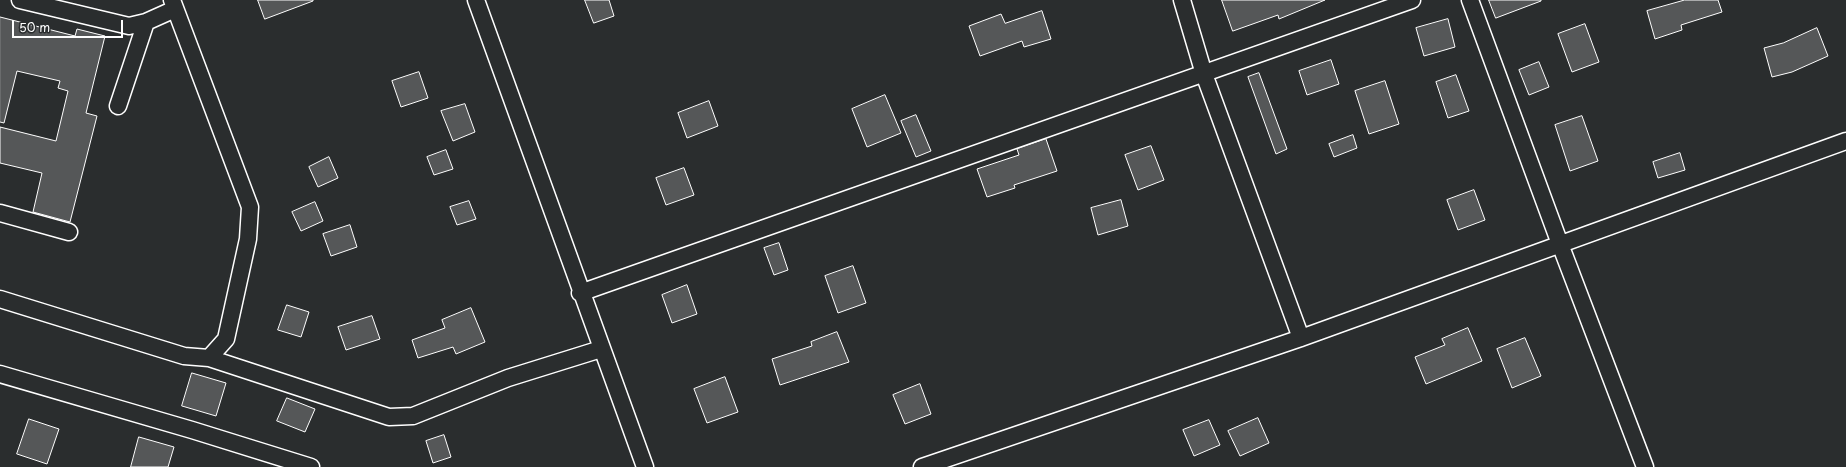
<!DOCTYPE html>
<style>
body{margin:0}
#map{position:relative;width:1846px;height:467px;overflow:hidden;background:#2a2d2e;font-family:"Playpen Sans",sans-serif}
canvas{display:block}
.scale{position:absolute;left:12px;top:20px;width:111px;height:18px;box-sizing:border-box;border:2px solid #fff;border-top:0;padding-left:5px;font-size:12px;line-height:14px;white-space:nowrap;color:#fff;-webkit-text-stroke:3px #2a2d2e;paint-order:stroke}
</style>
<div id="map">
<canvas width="1846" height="467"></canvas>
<div class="scale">50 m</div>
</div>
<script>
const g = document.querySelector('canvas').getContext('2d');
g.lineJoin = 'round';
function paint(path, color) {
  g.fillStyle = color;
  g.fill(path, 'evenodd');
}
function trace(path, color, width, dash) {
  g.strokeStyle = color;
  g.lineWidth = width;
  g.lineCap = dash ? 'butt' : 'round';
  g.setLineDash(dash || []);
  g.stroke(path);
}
const building = new Path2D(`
 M 258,0 L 313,0 L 313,1 L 265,19 Z
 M 585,0 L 609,0 L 614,16 L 594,23 Z
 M 1222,0 L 1325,0 L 1279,19 L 1278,15 L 1233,31 Z
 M 1489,0 L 1541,0 L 1541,1 L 1496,18 Z
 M 1685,0 L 1718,0 L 1722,12 L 1681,25 L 1682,30 L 1655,39 L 1647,11 Z
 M 1042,11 L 1051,39 L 1024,47 L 1022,41 L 980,56 L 969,26 L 1001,14 L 1005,23 Z
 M 0,17 L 75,36 L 77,29 L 105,36 L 86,113 L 97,116 L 70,222 L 33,212 L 42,173 L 0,163 L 0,127 L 56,141 L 68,91 L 58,88 L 60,81 L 17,71 L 4,123 L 0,122 Z
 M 1448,19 L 1455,47 L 1424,56 L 1416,28 Z
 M 1585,24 L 1599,62 L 1572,72 L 1558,34 Z
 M 1817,28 L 1828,56 L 1792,72 L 1772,77 L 1764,48 L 1783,43 Z
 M 1331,60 L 1339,84 L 1307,95 L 1299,71 Z
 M 1539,62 L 1549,87 L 1529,95 L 1519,70 Z
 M 419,72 L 428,98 L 401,107 L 392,81 Z
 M 1259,73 L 1287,149 L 1276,154 L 1248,77 Z
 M 1456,75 L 1469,111 L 1448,118 L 1436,82 Z
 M 1385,81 L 1399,124 L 1369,134 L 1355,91 Z
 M 885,95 L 901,133 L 867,147 L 852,109 Z
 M 709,101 L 718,126 L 687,138 L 678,113 Z
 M 465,104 L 475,132 L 453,141 L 441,111 Z
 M 916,115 L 931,151 L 916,157 L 901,121 Z
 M 1582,116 L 1598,161 L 1570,171 L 1555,125 Z
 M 1353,135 L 1357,148 L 1334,157 L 1329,144 Z
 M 1046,139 L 1057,171 L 1014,185 L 1015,188 L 987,197 L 977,169 L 1019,155 L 1017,149 Z
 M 1151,146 L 1164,180 L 1138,190 L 1125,155 Z
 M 446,150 L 453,169 L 434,175 L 427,157 Z
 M 1680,153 L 1685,170 L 1658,178 L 1653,162 Z
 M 329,157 L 338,178 L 318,187 L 309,167 Z
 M 684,168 L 694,195 L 666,205 L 656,178 Z
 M 1474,190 L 1485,220 L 1458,230 L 1447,200 Z
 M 1121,200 L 1128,226 L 1098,235 L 1091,208 Z
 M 469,201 L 476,219 L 457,225 L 450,207 Z
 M 315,202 L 323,221 L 301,231 L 292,212 Z
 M 350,225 L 357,247 L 331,256 L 323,234 Z
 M 779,243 L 788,270 L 774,275 L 764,248 Z
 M 853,266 L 866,303 L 838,313 L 825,276 Z
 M 687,285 L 697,314 L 672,323 L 662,295 Z
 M 287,305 L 309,312 L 301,337 L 278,330 Z
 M 471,308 L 485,342 L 456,354 L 453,347 L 418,358 L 412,340 L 445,328 L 442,320 Z
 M 372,316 L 380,339 L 346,350 L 338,327 Z
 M 1468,328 L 1482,361 L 1426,384 L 1415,357 L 1445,345 L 1442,339 Z
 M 837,332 L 849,362 L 780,385 L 772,359 L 812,346 L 811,342 Z
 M 1525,338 L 1541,376 L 1512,388 L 1497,349 Z
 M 192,373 L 226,383 L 216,416 L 182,406 Z
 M 725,377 L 738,412 L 707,423 L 694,389 Z
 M 920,384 L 931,414 L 905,424 L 893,395 Z
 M 287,398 L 315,409 L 305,432 L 277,421 Z
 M 1258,418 L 1269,443 L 1240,456 L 1228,431 Z
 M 29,419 L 59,429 L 47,464 L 17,454 Z
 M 1209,420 L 1220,445 L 1194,456 L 1183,430 Z
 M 444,435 L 451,457 L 433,463 L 426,441 Z
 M 139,437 L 174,447 L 168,467 L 131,467 Z`);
paint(building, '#555758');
trace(building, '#fff', 1);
const minor = new Path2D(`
 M 20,0 L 129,26 L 146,22 L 175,9
 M 476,0 L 645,467
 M 1182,0 L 1204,74 L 1301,338
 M 1470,0 L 1560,244 L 1645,467
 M 118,106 L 146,22
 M 0,213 L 69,232
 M 580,293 L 1412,0
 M 0,299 L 184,356 L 209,358 L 226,339 L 248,239 L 250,207 L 172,0
 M 209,358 L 389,417 L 413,416 L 508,378 L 601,349
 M 0,374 L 192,430 L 311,467
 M 922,467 L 1301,338 L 1846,141`);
trace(minor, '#fff', 19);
trace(minor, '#2a2d2e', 16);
</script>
